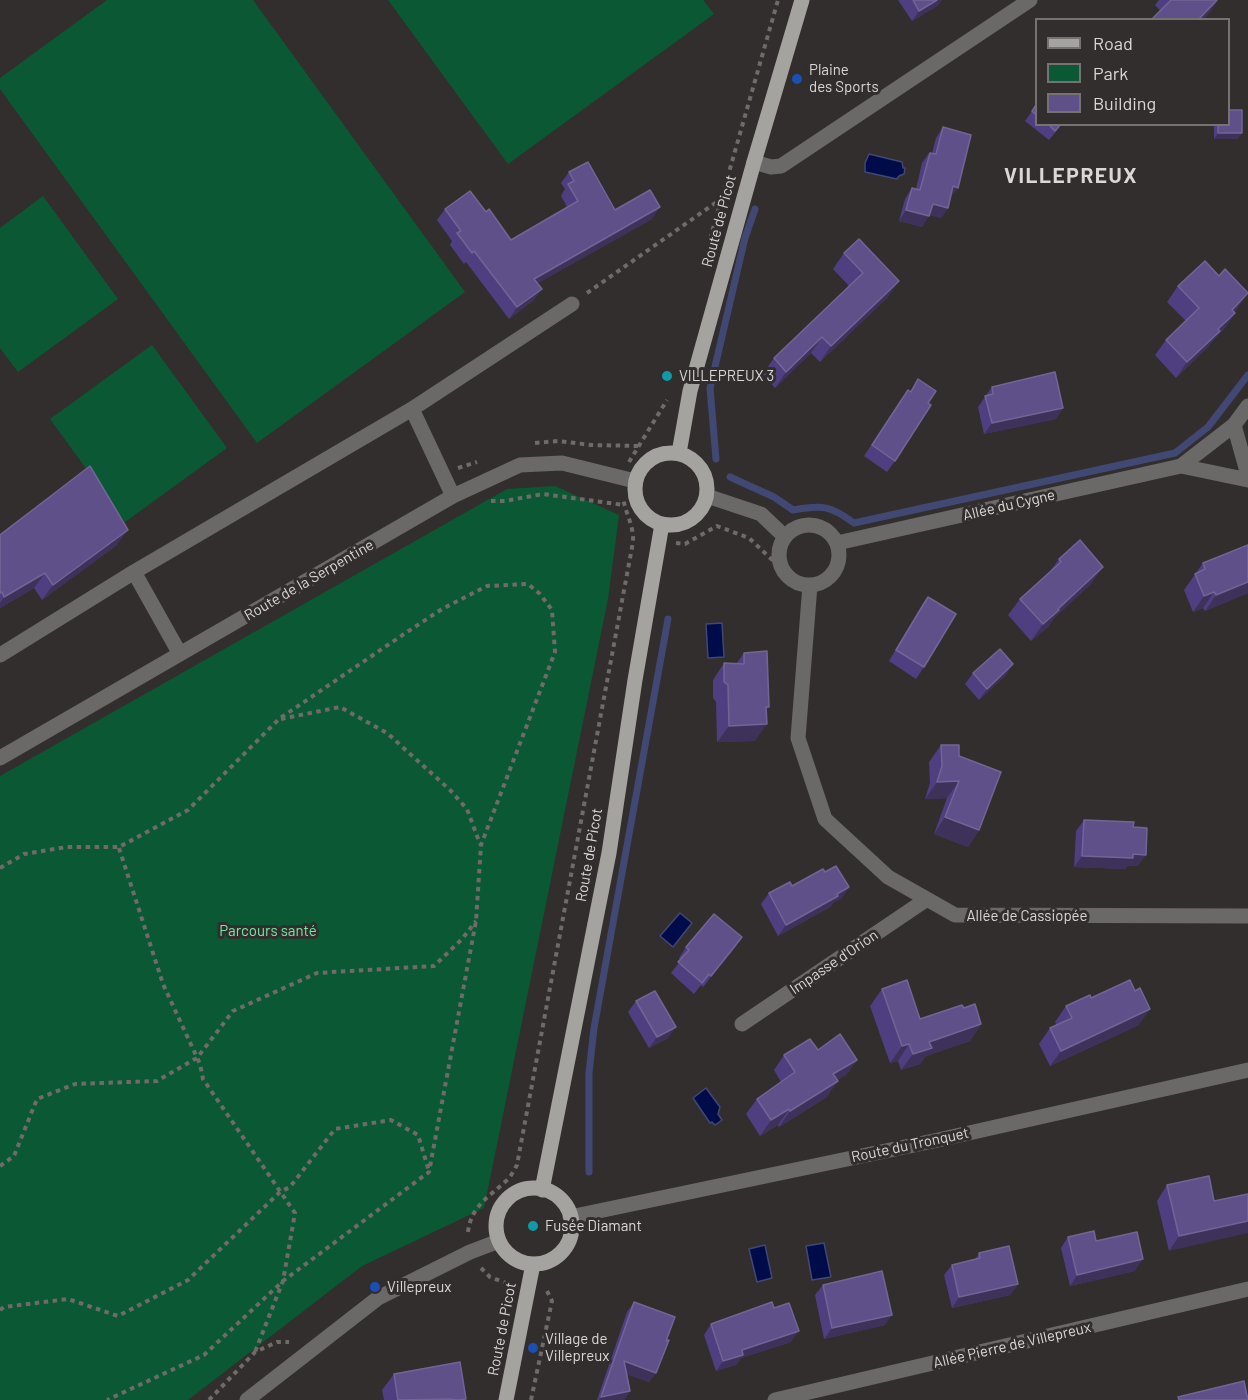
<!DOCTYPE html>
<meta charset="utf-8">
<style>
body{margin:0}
#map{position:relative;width:1248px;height:1400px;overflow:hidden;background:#322e2d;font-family:Barlow,sans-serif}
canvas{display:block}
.legend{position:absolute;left:1035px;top:18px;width:195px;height:108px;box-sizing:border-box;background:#322e2d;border:2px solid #757271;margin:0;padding:8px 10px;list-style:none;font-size:18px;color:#dad8d6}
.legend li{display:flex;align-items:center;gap:12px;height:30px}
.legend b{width:30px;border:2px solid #757271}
</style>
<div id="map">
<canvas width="1248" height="1400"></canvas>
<ul class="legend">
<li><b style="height:8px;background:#a5a3a0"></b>Road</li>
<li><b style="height:16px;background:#0b5934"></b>Park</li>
<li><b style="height:16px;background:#5f508a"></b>Building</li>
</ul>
</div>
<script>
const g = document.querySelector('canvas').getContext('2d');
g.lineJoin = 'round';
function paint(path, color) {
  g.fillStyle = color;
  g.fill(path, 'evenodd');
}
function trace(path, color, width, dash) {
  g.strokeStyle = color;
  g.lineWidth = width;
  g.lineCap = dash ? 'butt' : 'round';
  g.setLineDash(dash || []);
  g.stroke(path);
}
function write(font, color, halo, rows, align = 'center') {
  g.font = font + ' Barlow,sans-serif';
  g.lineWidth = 6;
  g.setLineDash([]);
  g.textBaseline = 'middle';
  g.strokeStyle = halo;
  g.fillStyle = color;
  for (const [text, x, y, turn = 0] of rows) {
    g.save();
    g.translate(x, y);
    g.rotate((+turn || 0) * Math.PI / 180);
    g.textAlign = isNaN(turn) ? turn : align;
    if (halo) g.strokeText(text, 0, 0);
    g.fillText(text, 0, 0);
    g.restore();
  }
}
paint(new Path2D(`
 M 107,0 L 253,0 L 465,292 L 257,443 L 0,89 L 0,78 Z
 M 388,0 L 703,0 L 714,14 L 508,164 Z
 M 43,196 L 118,299 L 18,372 L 0,348 L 0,228 Z
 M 152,345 L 227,448 L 125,522 L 50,419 Z
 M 555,486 L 619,515 L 608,599 L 484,1208 L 362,1266 L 188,1400 L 0,1400 L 0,776 L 507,489 Z`), '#0b5934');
const water = new Path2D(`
 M 869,154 L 902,162 L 903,168 L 905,168 L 904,174 L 899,176 L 897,179 L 865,172 L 865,163 Z
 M 722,623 L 724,657 L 708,658 L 706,624 Z
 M 680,913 L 692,923 L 673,947 L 660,936 Z
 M 706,1088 L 720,1107 L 718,1114 L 722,1120 L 715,1125 L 712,1122 L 710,1123 L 693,1098 Z
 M 824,1243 L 831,1277 L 812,1280 L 806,1246 Z
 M 765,1245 L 772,1278 L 757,1282 L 749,1249 Z`);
paint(water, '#000b49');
trace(water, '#414873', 1.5);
trace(new Path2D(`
 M 716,459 L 710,388 L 745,238 L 755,209
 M 730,477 L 774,497 L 793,510 C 821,505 830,505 854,523 L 1175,453 L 1208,427 L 1248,375
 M 589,1172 L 589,1073 L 594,1028 L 668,619`), '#414873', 7);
trace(new Path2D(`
 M 710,239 L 778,0
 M 587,293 L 721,199
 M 535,443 L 558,441 L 591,445 L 638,446
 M 629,462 L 667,400
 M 458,468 L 477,462
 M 491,501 L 505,501 L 543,494 L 624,505
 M 676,543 L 685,544 L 717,526 L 749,538 L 784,571
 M 281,719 L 340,707 L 387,733 L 450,790 L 467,809 L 480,844
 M 119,848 L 163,984 L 200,1064 L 203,1079 L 295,1213 L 283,1281 L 255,1352
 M 0,868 L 24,854 L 67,847 L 119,847 L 188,810 L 279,719 L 404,634 L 442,609 L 487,586 L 528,584 L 540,594 L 552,610 L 555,652 L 481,845 L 476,921 L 429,1172 L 283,1281 L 204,1355 L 107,1400
 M 0,1166 L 14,1156 L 37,1099 L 75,1084 L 157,1081 L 197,1058 L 233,1011 L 317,973 L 434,966 L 462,939 L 476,921
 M 468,1232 C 471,1206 489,1197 506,1181 C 511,1177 514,1170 517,1165 L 633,542 C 634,525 625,513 623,497
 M 481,1268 L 490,1277 L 511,1285
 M 0,1310 L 4,1307 L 68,1299 L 118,1316 L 188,1280 L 280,1192 L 290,1187 L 335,1129 L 391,1120 L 418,1135 L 429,1171
 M 209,1400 L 255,1352 L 277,1342 L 289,1342
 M 531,1400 L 552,1301 L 547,1291`), '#6e6b69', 4, [4.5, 4.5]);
trace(new Path2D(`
 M 754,162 L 771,167 L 781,166 L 1030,0
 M 1248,406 L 1234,425 L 1181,466 L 1248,480
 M 412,409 L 453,496
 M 1234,425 L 1248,475
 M 707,496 L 761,514 L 785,537
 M779 555a30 30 0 1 1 60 0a30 30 0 1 1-60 0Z
 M 837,543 L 1181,466
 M 134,572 L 180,654
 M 810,585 L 798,738 L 825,819 L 888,877 L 955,915 L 1248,916
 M 0,655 L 134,572 L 412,409 L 572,304
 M 0,758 L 453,496 L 520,465 L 562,463 L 635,481
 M 742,1024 L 927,899
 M 570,1217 L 938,1140 L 1248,1070
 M 247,1400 L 378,1298 L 470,1252 L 499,1241
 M 775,1400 L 1248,1289`), '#6a6968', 15);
trace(new Path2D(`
 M635 489a36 36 0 1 1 72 0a36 36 0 1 1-72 0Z
 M 679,453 L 690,391 L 754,162 L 802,0
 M496 1226a38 38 0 1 1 76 0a38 38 0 1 1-76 0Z
 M 542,1190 L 609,853 L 635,680 L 662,524
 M 506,1400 L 533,1264`), '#a5a3a0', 15);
paint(new Path2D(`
 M 898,0 L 942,0 L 937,6 L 912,21 Z
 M 1159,0 L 1218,0 L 1210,12 L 1203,20 L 1151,20 L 1160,10 L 1155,5 Z
 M 1036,105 L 1036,124 L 1062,124 L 1049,140 L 1025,121 Z
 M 1214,124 L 1228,124 L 1238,139 L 1214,139 Z
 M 943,127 L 951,198 L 948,208 L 941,218 L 929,215 L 922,227 L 899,221 L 905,199 L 912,188 L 916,189 L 922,163 L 929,153 L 932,153 L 936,138 Z
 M 569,172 L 615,210 L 652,219 L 538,283 L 534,300 L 509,319 L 466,262 L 464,264 L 450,245 L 452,241 L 437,220 L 445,209 L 511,240 L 567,207 L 561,196 L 565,189 L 561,183 Z
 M 844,253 L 888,297 L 820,362 L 811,353 L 775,388 L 763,374 L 774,358 L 849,286 L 833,269 Z
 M 1178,286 L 1237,309 L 1234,312 L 1235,313 L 1224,329 L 1216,337 L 1208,347 L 1176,378 L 1155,355 L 1166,340 L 1186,321 L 1167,302 Z
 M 918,379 L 928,403 L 895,461 L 887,472 L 864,456 L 900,401 L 910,391 Z
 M 992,387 L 1063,408 L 1056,419 L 984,434 L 978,407 Z
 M 0,535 L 117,545 L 42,600 L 34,588 L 0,608 Z
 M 1059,559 L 1091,584 L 1054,618 L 1048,627 L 1031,641 L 1008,615 L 1020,599 L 1048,574 Z
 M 1203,563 L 1248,593 L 1205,611 L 1203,608 L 1193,612 L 1184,590 Z
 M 928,597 L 924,667 L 916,679 L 889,661 L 920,608 Z
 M 744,653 L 766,710 L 755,741 L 717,742 L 716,702 L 713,698 L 713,680 L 724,663 L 736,664 Z
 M 973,673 L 1006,675 L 979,700 L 965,684 Z
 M 941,745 L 959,756 L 979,830 L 968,847 L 934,834 L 947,798 L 925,799 L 930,783 L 929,762 Z
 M 1084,820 L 1133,827 L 1138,866 L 1127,866 L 1125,869 L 1074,867 L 1076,831 Z
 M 825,872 L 849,887 L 841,899 L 834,902 L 830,907 L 778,936 L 761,904 L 769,893 L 792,886 Z
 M 742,937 L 735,948 L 703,987 L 701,985 L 694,994 L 671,973 L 681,960 L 679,958 L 686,947 Z
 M 882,989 L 920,1019 L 964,1008 L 981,1024 L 970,1041 L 926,1056 L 920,1064 L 901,1070 L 898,1061 L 890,1063 L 870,1006 Z
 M 1091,998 L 1139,1025 L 1050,1066 L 1039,1044 L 1050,1028 L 1057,1025 L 1055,1022 L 1066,1006 Z
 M 636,1001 L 668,1038 L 649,1048 L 628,1012 Z
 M 818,1050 L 857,1060 L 846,1075 L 837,1080 L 827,1097 L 779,1127 L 778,1125 L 760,1136 L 746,1114 L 757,1099 L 781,1082 L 774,1070 L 784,1055 Z
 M 1167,1185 L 1214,1201 L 1169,1251 L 1157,1201 Z
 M 1068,1237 L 1096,1241 L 1135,1271 L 1070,1286 L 1061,1248 Z
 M 979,1253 L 1018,1284 L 1010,1295 L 952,1308 L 944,1275 L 952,1265 L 975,1260 Z
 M 823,1285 L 885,1325 L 824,1339 L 815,1295 Z
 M 634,1302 L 656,1373 L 649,1382 L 627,1374 L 630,1391 L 624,1400 L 597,1400 L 627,1312 Z
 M 774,1308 L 791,1342 L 741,1358 L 736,1365 L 716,1371 L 704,1335 L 711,1324 Z
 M 394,1374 L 465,1400 L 384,1400 L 382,1390 Z`), '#503f80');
paint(new Path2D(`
 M 937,0 L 942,0 L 937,6 L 912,21 L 919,11 Z
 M 1217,0 L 1218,0 L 1210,12 L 1203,20 L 1198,20 Z
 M 1218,133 L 1242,133 L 1238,139 L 1214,139 Z
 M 953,186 L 958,188 L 950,198 Z
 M 933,204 L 948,208 L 941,218 L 925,214 Z
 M 660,207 L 652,219 L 526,290 L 534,279 Z
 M 906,210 L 929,216 L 922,227 L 899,221 Z
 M 899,281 L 888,297 L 820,362 L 831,346 Z
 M 542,289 L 534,300 L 509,319 L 517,307 Z
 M 1248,293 L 1237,309 L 1220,325 L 1232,310 Z
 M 1235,313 L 1224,329 L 1216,337 L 1208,347 L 1176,378 L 1187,362 L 1218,329 Z
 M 822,337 L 811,353 L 775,388 L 786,372 Z
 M 1063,408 L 1056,419 L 984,434 L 992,423 Z
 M 128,530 L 117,545 L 42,600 L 53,585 Z
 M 1103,567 L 1091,584 L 1054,618 L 1048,627 L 1031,641 L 1043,624 L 1058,609 Z
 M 45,573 L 34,588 L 0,608 L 0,603 L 4,597 Z
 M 1248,582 L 1248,593 L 1205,611 L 1216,595 Z
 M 1214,592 L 1203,608 L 1193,612 L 1204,596 Z
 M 1013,664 L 1006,675 L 979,700 L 987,689 Z
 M 767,724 L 755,741 L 717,742 L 729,726 Z
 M 959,781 L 947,798 L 925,799 L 937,782 Z
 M 945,817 L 979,830 L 968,847 L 934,834 Z
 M 1133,854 L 1146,855 L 1138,866 L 1127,866 L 1125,869 L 1074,867 L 1082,856 Z
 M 849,887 L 841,899 L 834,902 L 830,907 L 778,936 L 786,925 Z
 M 742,937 L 735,948 L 703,987 L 711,976 Z
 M 1150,1009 L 1139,1025 L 1050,1066 L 1061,1051 Z
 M 981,1024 L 970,1041 L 926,1056 L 920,1064 L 901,1070 L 913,1054 L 929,1042 Z
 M 676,1027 L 668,1038 L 649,1048 L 657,1037 Z
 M 909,1044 L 898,1061 L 890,1063 L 902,1046 Z
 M 857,1060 L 846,1075 L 822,1089 L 833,1074 Z
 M 838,1081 L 827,1097 L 779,1127 L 790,1111 Z
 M 789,1109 L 778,1125 L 760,1136 L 771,1120 Z
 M 1248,1221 L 1248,1233 L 1169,1251 L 1179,1236 Z
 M 1143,1259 L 1135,1271 L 1070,1286 L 1077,1275 Z
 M 1018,1284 L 1010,1295 L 952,1308 L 959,1297 Z
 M 892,1315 L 885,1325 L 824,1339 L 832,1328 Z
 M 799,1331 L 791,1342 L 741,1358 L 736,1365 L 716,1371 L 723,1361 L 742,1350 Z
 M 624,1361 L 656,1373 L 649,1382 L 617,1371 Z
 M 630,1391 L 624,1400 L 599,1400 L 601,1397 Z`), '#3e325b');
const building = new Path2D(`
 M 913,0 L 937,0 L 919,11 Z
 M 1171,0 L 1217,0 L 1198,20 L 1151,20 Z
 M 1036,105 L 1036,115 L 1032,111 Z
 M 1228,110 L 1242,110 L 1242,133 L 1218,133 L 1218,124 L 1228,124 Z
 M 1048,124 L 1061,124 L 1055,131 Z
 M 943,127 L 971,135 L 958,188 L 953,186 L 948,208 L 933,204 L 929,216 L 906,210 L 912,188 L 920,190 L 930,153 L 936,154 Z
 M 588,162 L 615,210 L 650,190 L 660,207 L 534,279 L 542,289 L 517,307 L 474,251 L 472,253 L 457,233 L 461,231 L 445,209 L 470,191 L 486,212 L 489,209 L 511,240 L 578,201 L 568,184 L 574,181 L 569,172 Z
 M 859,239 L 899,281 L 831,346 L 822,337 L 786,372 L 774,358 L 863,273 L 844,253 Z
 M 1205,261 L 1219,276 L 1225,269 L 1248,293 L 1232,310 L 1235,313 L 1218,329 L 1220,331 L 1187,362 L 1166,340 L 1199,308 L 1178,286 Z
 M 1055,372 L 1063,408 L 992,423 L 985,396 L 993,394 L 992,387 Z
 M 918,379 L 936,391 L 928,403 L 931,405 L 895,461 L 872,445 L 908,390 L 911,392 Z
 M 90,466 L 128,530 L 53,585 L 45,573 L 4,597 L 2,592 L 0,593 L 0,535 Z
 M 1080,540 L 1103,567 L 1058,609 L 1059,610 L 1043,624 L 1020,599 L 1061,562 L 1059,559 Z
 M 1248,545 L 1248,582 L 1216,595 L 1214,592 L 1204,596 L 1195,574 L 1205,569 L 1203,563 Z
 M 928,597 L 956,614 L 924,667 L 896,650 Z
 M 1000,649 L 1013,664 L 987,689 L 973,673 Z
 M 767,651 L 769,707 L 766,707 L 767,724 L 729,726 L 728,685 L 724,682 L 724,663 L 744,664 L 744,653 Z
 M 941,745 L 959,745 L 959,756 L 1001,772 L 979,830 L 945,817 L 959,781 L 937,782 L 942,766 Z
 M 1084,820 L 1134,822 L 1133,827 L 1147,828 L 1146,855 L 1133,854 L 1133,858 L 1082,856 Z
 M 836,866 L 849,887 L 837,894 L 838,896 L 786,925 L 769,893 L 790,882 L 792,886 L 823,869 L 825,872 Z
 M 714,914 L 742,937 L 711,976 L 709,974 L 702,983 L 678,962 L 689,950 L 686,947 Z
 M 907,980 L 920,1019 L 962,1005 L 964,1008 L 975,1004 L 981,1024 L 929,1042 L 932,1048 L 913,1054 L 909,1044 L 902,1046 L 882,989 Z
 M 1130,980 L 1135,991 L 1140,988 L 1150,1009 L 1061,1051 L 1050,1028 L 1072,1018 L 1066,1006 L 1090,995 L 1091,998 Z
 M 655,991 L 676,1027 L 657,1037 L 636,1001 Z
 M 840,1034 L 857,1060 L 833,1074 L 838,1081 L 790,1111 L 789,1109 L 771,1120 L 757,1099 L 795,1072 L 784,1055 L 810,1039 L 818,1050 Z
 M 1209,1176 L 1214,1201 L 1248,1194 L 1248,1221 L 1179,1236 L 1167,1185 Z
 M 1094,1231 L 1096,1241 L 1137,1232 L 1143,1259 L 1077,1275 L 1068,1237 Z
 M 1009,1246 L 1018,1284 L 959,1297 L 952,1265 L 980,1258 L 979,1253 Z
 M 882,1271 L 892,1315 L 832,1328 L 823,1285 Z
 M 634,1302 L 675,1317 L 666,1341 L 669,1340 L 656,1373 L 624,1361 L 630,1391 L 601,1397 Z
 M 772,1302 L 774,1308 L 789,1303 L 799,1331 L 742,1350 L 743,1355 L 723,1361 L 711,1324 Z
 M 460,1362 L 466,1399 L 458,1400 L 449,1399 L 398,1400 L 394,1374 Z
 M 1244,1381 L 1247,1396 L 1248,1396 L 1248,1400 L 1179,1400 L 1178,1397 Z`);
paint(building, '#5f508a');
trace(building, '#726596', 1.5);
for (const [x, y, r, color] of [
 [797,79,6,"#1a4fb4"],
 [667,376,6,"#0f9aa8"],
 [533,1226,6,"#0f9aa8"],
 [375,1287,6,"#1a4fb4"],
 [533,1348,6,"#1a4fb4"]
]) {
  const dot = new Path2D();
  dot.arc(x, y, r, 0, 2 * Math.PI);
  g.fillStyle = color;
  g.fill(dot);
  trace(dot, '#322e2d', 2);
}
write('15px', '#dad8d6', '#322e2d', [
 ["Plaine",809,70],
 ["des Sports",809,87],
 ["VILLEPREUX 3",679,376],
 ["Fusée Diamant",545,1226],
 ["Villepreux",387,1287],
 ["Village de",545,1339],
 ["Villepreux",545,1356]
], 'left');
write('15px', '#dad8d6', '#322e2d', [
 ["Route de Picot",719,221,-75],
 ["Allée du Cygne",1009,505,-13],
 ["Route de la Serpentine",309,580,-30],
 ["Route de Picot",589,855,-80],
 ["Allée de Cassiopée",1027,916],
 ["Impasse d'Orion",834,962,-34],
 ["Route du Tronquet",910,1145,-12],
 ["Route de Picot",502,1329,-79],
 ["Allée Pierre de Villepreux",1012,1345,-13]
]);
write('15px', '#72e9a5', '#322e2d', [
 ["Parcours santé",268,931]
]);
g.letterSpacing = '1.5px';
write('bold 21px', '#dad8d6', '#322e2d', [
 ["VILLEPREUX",1071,176]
]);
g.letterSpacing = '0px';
</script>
